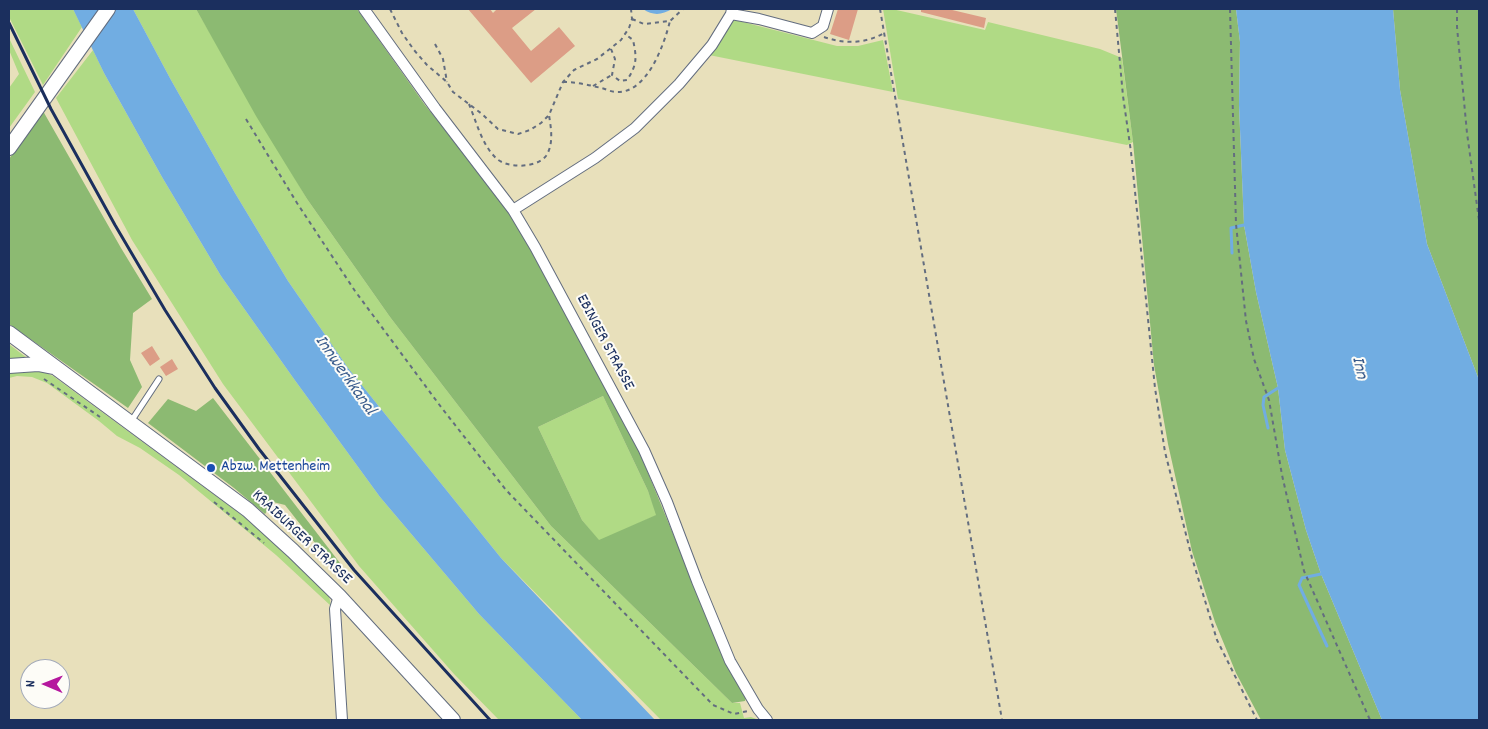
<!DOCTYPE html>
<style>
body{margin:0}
#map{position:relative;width:1488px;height:729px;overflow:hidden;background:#e8e0bb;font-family:Dekko,sans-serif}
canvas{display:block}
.frame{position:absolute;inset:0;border:10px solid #1b2f5e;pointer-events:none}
.north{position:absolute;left:20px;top:659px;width:50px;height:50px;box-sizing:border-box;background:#fdfcf7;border:1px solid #a3aaba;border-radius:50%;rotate:271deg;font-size:14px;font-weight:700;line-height:20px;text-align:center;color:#1b2f5e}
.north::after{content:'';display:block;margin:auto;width:18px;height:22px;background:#b5179e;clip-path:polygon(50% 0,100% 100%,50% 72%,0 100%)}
</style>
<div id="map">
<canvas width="1488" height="729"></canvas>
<div class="frame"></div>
<div class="north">N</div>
</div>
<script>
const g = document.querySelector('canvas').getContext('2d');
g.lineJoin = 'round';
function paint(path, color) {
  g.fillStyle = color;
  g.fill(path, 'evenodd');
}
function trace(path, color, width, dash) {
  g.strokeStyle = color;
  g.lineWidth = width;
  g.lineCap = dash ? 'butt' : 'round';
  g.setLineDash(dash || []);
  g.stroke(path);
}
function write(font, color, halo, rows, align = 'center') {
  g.font = font + ' Dekko,sans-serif';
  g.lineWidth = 4;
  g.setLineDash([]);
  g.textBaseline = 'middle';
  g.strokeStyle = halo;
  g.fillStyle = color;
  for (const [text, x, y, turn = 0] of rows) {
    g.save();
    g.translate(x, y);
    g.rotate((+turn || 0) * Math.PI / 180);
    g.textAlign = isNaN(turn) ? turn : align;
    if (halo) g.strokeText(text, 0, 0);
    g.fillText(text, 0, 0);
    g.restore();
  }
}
paint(new Path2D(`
 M 9,9 L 73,9 L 82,27 L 43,85 L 9,17 Z
 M 133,9 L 196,9 L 307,199 L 390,317 L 551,526 L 732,703 L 740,703 L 744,718 L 751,717 L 759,720 L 661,720 L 501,558 L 348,368 L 288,281 L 235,193 L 171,80 Z
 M 883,9 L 892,9 L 985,30 L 988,22 L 1100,49 L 1122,58 L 1133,142 L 1127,145 L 898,99 Z
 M 731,19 L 837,46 L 858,46 L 883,40 L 893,92 L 709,55 Z
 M 9,38 L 35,92 L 9,128 L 9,88 L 19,74 L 9,50 Z
 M 93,50 L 104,73 L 162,177 L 221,276 L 294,379 L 380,497 L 479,614 L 582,720 L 499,720 L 454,674 L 359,566 L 223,384 L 132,240 L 56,98 Z
 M 10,345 L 27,358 L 9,360 Z
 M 16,367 L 44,372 L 53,376 L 243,516 L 288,556 L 329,596 L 331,606 L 276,555 L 179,475 L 140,448 L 117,436 L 99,421 L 47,383 L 32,377 L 17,376 L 9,378 L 9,369 Z
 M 603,396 L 648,491 L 657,515 L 599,541 L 582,520 L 538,427 Z`), '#b0da85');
paint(new Path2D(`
 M 196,9 L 357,9 L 425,105 L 507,207 L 529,243 L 639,451 L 719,646 L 746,697 L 745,701 L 732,703 L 551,526 L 390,317 L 307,199 L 256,116 ZM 603,396 L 648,491 L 656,515 L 599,540 L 582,520 L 538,427 Z
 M 1116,9 L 1236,9 L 1240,42 L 1239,105 L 1244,225 L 1256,292 L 1278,388 L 1285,450 L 1306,530 L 1321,574 L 1382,720 L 1261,720 L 1236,673 L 1215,622 L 1192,551 L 1168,444 L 1154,365 L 1133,142 Z
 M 1393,9 L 1479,9 L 1479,380 L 1427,244 L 1400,90 Z
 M 43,111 L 121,248 L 152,299 L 133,313 L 130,360 L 142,387 L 128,408 L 9,324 L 9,159 Z
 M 213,398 L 343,567 L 334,567 L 285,505 L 273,502 L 265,514 L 234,488 L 148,423 L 168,399 L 196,411 Z`), '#8cba72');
paint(new Path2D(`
 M 73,9 L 133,9 L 171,80 L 235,193 L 288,281 L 348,368 L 501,558 L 655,720 L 582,720 L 479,614 L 380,497 L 294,379 L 221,276 L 162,177 L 104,73 Z
 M 643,9 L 672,9 C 662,15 653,16 643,9 Z
 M 1236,9 L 1393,9 L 1400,90 L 1427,244 L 1479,380 L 1479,720 L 1382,720 L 1321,574 L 1306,530 L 1285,450 L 1278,388 L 1256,292 L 1244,225 L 1239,105 L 1240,42 Z`), '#71ade2');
trace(new Path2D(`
 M 1232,253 L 1231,228 L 1244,225
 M 1268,428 L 1263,405 L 1264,397 L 1278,388
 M 1321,574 L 1302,578 L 1299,585 L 1327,646`), '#71ade2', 3);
paint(new Path2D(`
 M 468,9 L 490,9 L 493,13 L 497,9 L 536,9 L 512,28 L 531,51 L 559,27 L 575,46 L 531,83 Z
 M 838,9 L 858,9 L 849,40 L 830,34 Z
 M 921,9 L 948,9 L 986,18 L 984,28 L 921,12 Z
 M 152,346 L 160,359 L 150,366 L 141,353 Z
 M 172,359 L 178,369 L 166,376 L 160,367 Z`), '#dc9d86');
const lane = new Path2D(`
 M 130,423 L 159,379`);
const street = new Path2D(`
 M 364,9 L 435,108 L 513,210 L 535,247 L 644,450 L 667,502 L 697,581 L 730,661 L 758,709 L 767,720
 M 731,14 L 759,19 L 812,33 L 823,26 L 828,9
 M 513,210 L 595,158 L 635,128 L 679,84 L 712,45 L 731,14 L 732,9
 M 339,596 L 335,609 L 342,720`);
const secondary = new Path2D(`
 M 9,148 L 108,9
 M 9,333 L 248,510 L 293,551 L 339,596 L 453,720
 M 9,366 L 38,364 L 53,367`);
trace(lane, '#636d7f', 7);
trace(street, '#636d7f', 12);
trace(secondary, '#636d7f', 16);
trace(new Path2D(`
 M 390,9 L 402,33 L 414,50 L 427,65 L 447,82 L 453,92 L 482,114 L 498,129 L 518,134 L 530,130 L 541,123 L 549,115 L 563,82 L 574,70 L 597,59 L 621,40 L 629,28 L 632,19 L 631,9
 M 880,9 L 1002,720
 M 1115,9 L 1123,96 L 1131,152 L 1155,388 L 1165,452 L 1192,558 L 1217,640 L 1257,720
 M 1230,9 L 1236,224 L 1246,321 L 1254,359 L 1269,400 L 1282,475 L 1304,571 L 1370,720
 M 1457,9 L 1457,27 L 1467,133 L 1479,220
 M 632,19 L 644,24 L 670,21 L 683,9
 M 824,37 C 844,44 865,44 884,33
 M 435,44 L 443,59 L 447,82
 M 611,49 L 615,59 L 612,75 L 620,81 L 627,80 C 637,65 637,58 633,40 L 625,34
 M 563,82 C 576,82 589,85 601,88 C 606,89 611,92 616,92 C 647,94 664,45 670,21
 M 593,86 L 612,75
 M 469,104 C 476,121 482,145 496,158 C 507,169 537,168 546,156 C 554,144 551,128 549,115
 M 246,119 L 297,203 L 355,291 L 441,407 L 506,490 L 713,705 L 734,714 L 748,711
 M 44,379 L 100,417
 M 214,502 L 264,543`), '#636d7f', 2, [4, 4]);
trace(lane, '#fff', 5);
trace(street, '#fff', 10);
trace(secondary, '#fff', 14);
trace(new Path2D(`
 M 9,23 L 51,109 L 115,225 L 165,310 L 215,388 L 259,449 L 354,570 L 490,720`), '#1b2f5e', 3);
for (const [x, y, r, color] of [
 [211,468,5,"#1a4fb4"]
]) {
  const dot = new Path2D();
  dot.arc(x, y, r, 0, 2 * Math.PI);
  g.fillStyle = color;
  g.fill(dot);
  trace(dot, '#fdfcf7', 2);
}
write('16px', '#1b2f5e', '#fdfcf7', [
 ["EBINGER STRASSE",604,343,62],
 ["KRAIBURGER STRASSE",301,538,43]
]);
write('16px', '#164399', '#fdfcf7', [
 ["Abzw. Mettenheim",221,468]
], 'left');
write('italic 18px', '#395b8c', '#fdfcf7', [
 ["Inn",1358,368,77],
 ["Innwerkkanal",344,376,55]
]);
</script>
